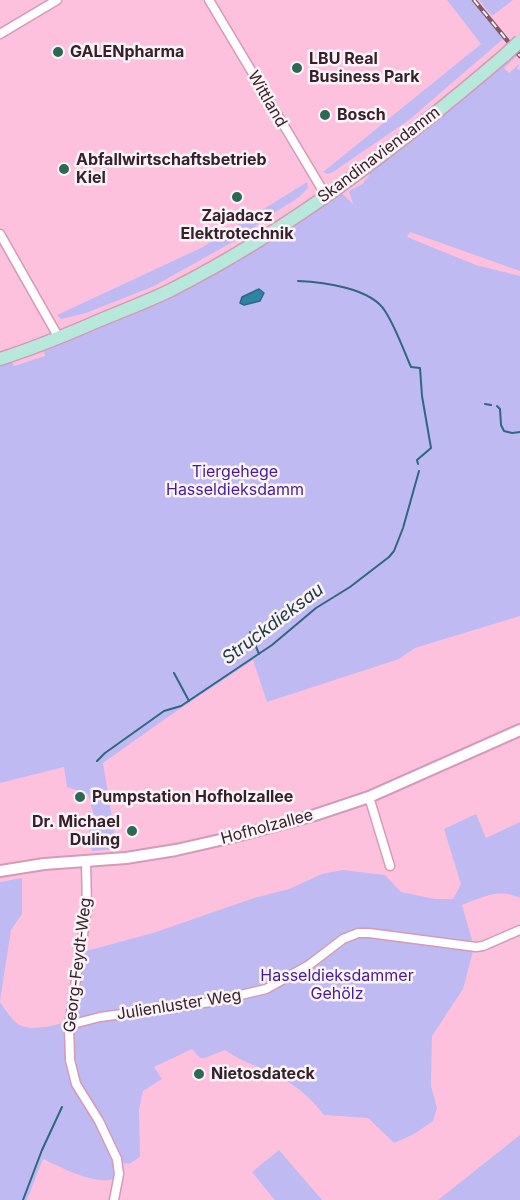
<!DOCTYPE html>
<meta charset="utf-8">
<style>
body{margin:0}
canvas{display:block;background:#fdc1de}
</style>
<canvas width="520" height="1200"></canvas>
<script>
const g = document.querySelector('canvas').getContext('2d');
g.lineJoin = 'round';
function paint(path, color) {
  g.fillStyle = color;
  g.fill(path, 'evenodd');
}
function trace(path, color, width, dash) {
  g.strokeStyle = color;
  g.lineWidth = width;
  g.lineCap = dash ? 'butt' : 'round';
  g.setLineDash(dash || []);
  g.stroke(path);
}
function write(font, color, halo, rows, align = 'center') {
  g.font = font + ' Inter,sans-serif';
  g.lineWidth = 5;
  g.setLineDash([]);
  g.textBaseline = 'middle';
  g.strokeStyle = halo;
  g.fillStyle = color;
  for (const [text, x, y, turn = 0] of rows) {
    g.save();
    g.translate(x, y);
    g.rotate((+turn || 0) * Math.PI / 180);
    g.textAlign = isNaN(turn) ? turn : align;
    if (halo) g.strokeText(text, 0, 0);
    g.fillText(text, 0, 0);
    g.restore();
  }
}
paint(new Path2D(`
 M 447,0 L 471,0 L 503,39 L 409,120 L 333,172 L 328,174 L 323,172 L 481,44 Z
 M 479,0 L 513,0 L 492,16 Z
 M 520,46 L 520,53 L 504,68 L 509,73 L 520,63 L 517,69 L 520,70 L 520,271 L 410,232 L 407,237 L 476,265 L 520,276 L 520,616 L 415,648 L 399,659 L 267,702 L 253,660 L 168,717 L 103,763 L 117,849 L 92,851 L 89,831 L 95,819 L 88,794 L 67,787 L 64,767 L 0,783 L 0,365 L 12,362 L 14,366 L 45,356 L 44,351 L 129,315 L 305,218 L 342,193 L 353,204 L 349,191 L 364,183 L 364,181 L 369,176 L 368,174 Z
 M 307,182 L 308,188 L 298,198 L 260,222 L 249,233 L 152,287 L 86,313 L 61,319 L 57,315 L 201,248 Z
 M 476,814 L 486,838 L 520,822 L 520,898 C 498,888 484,897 462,905 L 474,947 L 463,989 L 432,1036 L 431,1086 L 437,1108 L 433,1121 L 414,1134 L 394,1143 L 368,1118 L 324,1115 C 310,1097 294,1083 272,1073 C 255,1065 240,1061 225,1050 L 205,1058 L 200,1058 L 192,1049 L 154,1067 L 162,1079 L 143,1091 L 139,1110 L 140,1157 L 129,1164 L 121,1163 L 113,1179 C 93,1185 61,1167 43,1159 L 27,1200 L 0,1200 L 0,1002 C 5,1009 11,1019 18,1024 C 33,1033 60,1024 75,1019 L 86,951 L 153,933 L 254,898 L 289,889 L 322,874 L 343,870 L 385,875 L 401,892 L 435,899 L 453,899 L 461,884 L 444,829 Z
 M 22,878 L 22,914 L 11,930 L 0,1001 L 0,882 Z
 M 520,1135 L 520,1200 L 438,1200 Z
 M 279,1150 L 322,1200 L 275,1200 L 273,1198 L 252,1172 Z`), '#bfbbf2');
const water = new Path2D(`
 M 259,289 L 264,293 L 260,301 L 244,305 L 240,303 L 242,297 Z`);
paint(water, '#2e84a5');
trace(water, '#306680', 1.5);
trace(new Path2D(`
 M 298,281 C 323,282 371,288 385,311 C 396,328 403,349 411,367 L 420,368 L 422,396 L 431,448 L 417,460 L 418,464
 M 485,404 L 491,405
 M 497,406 L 500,409 L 501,425 L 504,431 L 512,433 L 520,432
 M 250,632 L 259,654
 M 174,673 L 189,701
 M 97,761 L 105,753 L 164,711 L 181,706 L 272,645 L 316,608 L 350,587 L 389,557 L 394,551 L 403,528 L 419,471
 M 23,1200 L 42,1150 L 62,1107`), '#306680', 2);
const minor = new Path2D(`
 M 209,0 L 326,196
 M 0,34 L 57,0
 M 0,234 L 59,338
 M 369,797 L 390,866
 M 86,861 L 87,909 L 69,1025 L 70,1060 L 76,1084 L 99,1121 L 117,1159 L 119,1174 L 114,1200
 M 69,1025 L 100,1017 L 211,1002 L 266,989 L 309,965 L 343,939 L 358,933 L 369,933 L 476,947 L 483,946 L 520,930`);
const tertiary = new Path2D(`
 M 0,871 L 44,864 L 126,858 L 176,850 L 233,837 L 315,815 L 369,797 L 520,730`);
const secondary = new Path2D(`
 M 0,359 C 34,348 66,335 98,321 C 122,311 146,302 169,291 C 292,229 401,144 505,55`);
trace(minor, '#d49ab6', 11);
trace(tertiary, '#d49ab6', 14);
trace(secondary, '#d49ab6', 15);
trace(minor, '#fff', 8);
trace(tertiary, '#fff', 10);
trace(secondary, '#b7e8dc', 12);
const rail = new Path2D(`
 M 474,0 L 520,56`);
trace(rail, '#7e5b6c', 4.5);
trace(rail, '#fbf4f7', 2, [7]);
const secondaryBridge = new Path2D(`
 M 505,55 L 520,41`);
trace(secondaryBridge, '#d49ab6', 15, []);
trace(secondaryBridge, '#b7e8dc', 12);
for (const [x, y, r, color] of [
 [58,52,6,"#2c6954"],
 [297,68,6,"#2c6954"],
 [325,115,6,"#2c6954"],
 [64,169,6,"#2c6954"],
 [237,197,6,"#2c6954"],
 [80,797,6,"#2c6954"],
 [132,831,6,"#2c6954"],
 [199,1074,6,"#2c6954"]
]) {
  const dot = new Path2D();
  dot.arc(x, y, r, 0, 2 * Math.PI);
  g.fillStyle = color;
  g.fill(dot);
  trace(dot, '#fbf4f7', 2);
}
write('bold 16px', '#36202b', '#fbf4f7', [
 ["GALENpharma",70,52],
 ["LBU Real",309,59],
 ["Business Park",309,77],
 ["Bosch",337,115],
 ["Abfallwirtschaftsbetrieb",76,160],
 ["Kiel",76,178],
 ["Zajadacz",237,216,"center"],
 ["Elektrotechnik",237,234,"center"],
 ["Pumpstation Hofholzallee",92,797],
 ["Dr. Michael",120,822,"right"],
 ["Duling",120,840,"right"],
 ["Nietosdateck",211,1074]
], 'left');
write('16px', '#36202b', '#fbf4f7', [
 ["Wittland",267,99,60],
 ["Skandinaviendamm",379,155,-37],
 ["Hofholzallee",267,827,-15],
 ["Georg-Feydt-Weg",78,965,-83],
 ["Julienluster Weg",179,1005,-9]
]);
write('16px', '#451b9c', '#fbf4f7', [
 ["Tiergehege",235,472],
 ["Hasseldieksdamm",235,490],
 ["Hasseldieksdammer",337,976],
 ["Gehölz",337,994]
]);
write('italic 18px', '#213b46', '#fbf4f7', [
 ["Struckdieksau",273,624,-37]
]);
</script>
